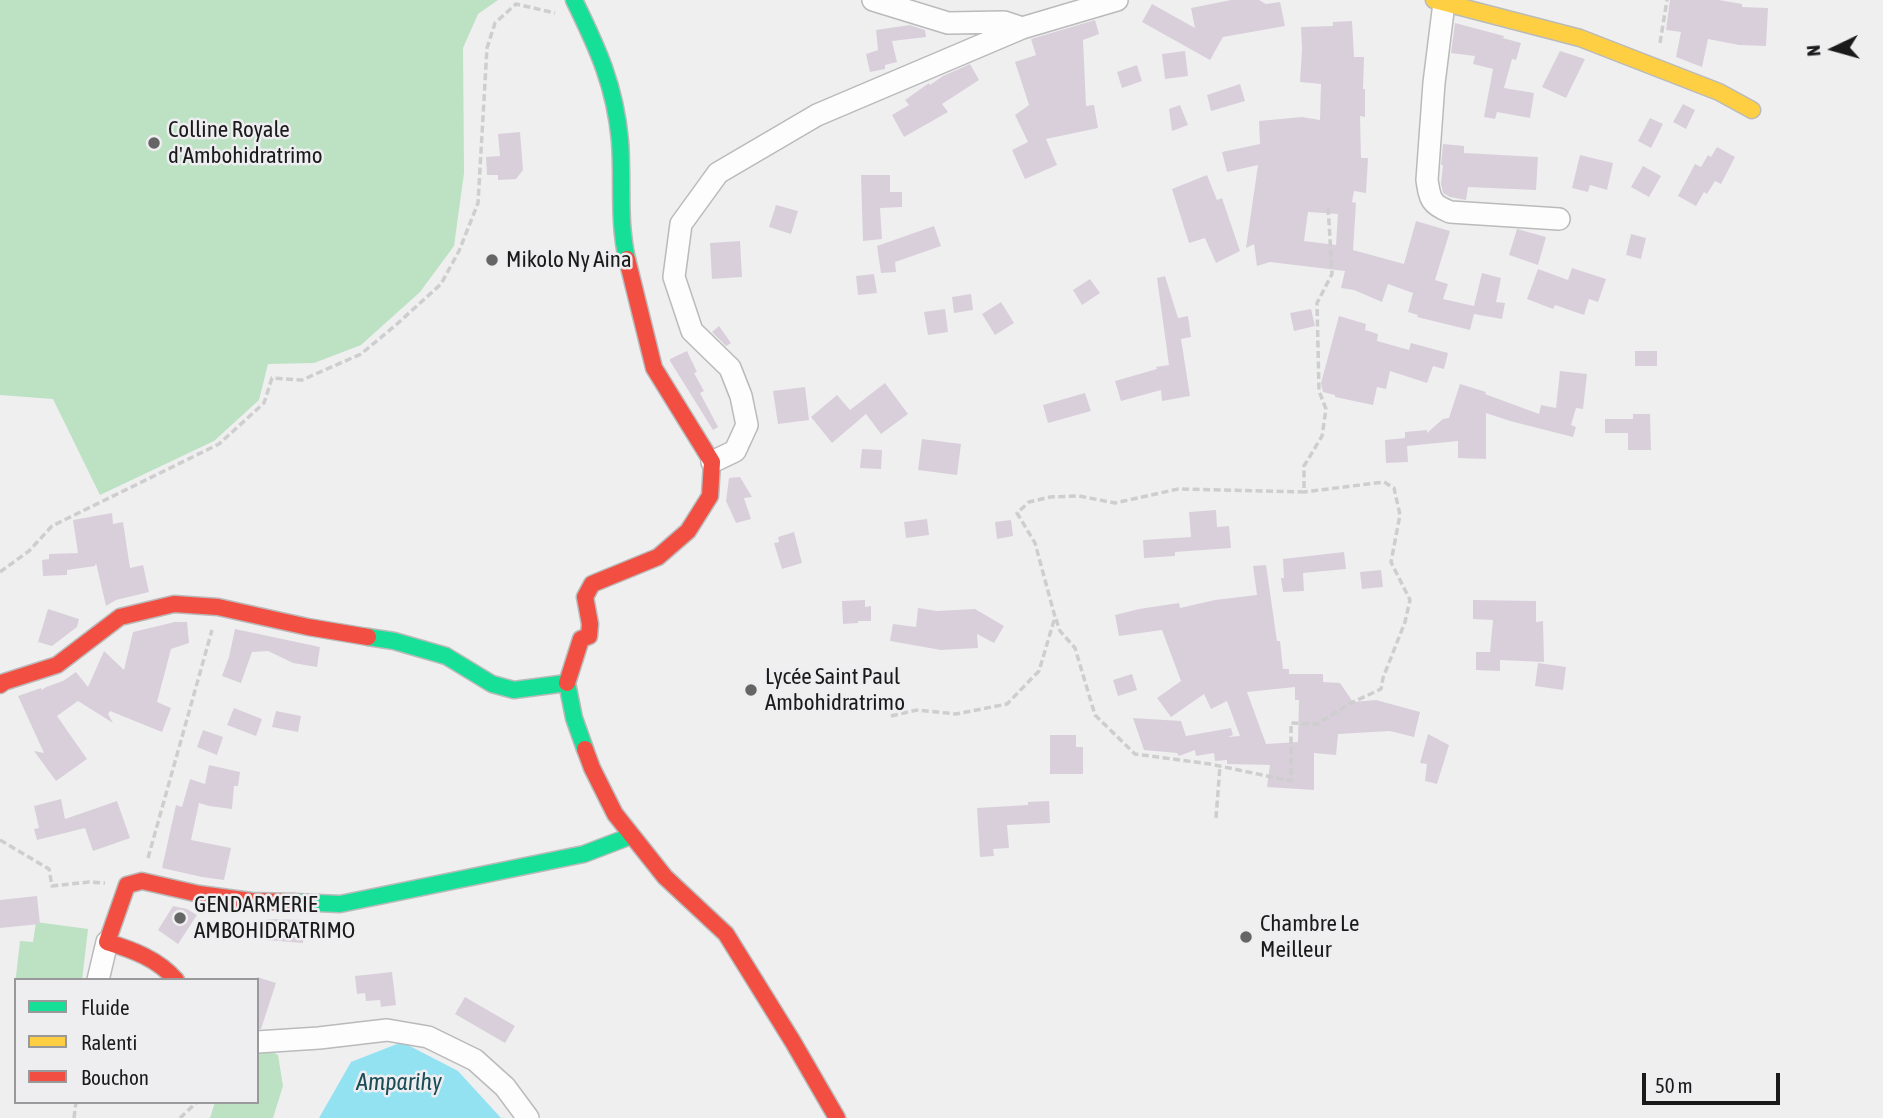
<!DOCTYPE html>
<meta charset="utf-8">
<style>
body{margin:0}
#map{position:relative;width:1883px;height:1118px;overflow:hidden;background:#efeff0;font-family:"Asap Condensed",sans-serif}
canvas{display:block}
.legend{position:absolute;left:14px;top:978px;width:245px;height:126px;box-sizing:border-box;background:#eeeef1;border:2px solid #99999b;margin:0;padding:9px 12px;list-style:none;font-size:21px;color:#1a1a1b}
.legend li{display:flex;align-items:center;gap:14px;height:35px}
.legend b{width:35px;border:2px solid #99999b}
.north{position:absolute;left:1799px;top:14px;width:70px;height:70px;-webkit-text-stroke:5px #eeeef1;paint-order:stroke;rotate:265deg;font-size:19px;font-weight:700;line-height:28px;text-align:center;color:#1a1a1b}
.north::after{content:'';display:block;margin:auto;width:24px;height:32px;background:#1a1a1b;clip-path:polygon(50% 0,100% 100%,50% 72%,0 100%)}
.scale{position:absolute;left:1642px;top:1073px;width:138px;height:32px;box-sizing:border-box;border:4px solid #1a1a1b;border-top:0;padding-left:9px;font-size:21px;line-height:24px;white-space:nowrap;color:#1a1a1b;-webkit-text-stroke:5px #eeeef1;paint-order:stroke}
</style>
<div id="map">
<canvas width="1883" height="1118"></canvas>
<ul class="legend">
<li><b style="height:9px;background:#16e098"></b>Fluide</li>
<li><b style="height:9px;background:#ffcf43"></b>Ralenti</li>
<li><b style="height:9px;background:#f24e42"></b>Bouchon</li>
</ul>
<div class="north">N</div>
<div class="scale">50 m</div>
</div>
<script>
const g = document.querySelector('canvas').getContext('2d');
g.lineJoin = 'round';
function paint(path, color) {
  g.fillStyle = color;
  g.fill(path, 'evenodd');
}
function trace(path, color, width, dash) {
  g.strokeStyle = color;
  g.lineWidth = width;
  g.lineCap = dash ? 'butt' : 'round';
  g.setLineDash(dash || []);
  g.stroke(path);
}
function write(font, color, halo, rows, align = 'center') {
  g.font = font + ' "Asap Condensed",sans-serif';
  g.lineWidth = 5;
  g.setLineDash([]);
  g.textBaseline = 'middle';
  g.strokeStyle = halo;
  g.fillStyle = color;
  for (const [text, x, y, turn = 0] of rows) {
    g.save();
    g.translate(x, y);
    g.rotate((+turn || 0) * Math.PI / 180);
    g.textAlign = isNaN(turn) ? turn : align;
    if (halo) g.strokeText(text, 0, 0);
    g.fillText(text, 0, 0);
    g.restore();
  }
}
paint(new Path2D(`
 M 0,0 L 498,0 L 478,14 L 463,48 L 464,173 L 454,246 L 420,292 L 361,345 L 314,363 L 268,364 L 259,400 L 214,441 L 100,495 L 53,399 L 0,395 Z
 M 36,922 L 88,929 L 82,980 L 16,980 L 15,985 L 20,941 L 33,942 Z
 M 257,1047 L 263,1047 L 278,1055 L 283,1086 L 273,1118 L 210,1118 L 215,1102 L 257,1102 Z`), '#bce1c3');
paint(new Path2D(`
 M 402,1042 L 458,1071 L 501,1118 L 319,1118 L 351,1062 Z`), '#93e2f2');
paint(new Path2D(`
 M 1231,0 L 1259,0 L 1266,4 L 1280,2 L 1285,26 L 1223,37 L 1210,60 L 1142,22 L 1152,4 L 1195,28 L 1191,8 Z
 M 1670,0 L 1719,0 L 1742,4 L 1742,7 L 1768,8 L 1766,46 L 1739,45 L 1708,39 L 1702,67 L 1676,57 L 1681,32 L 1666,30 Z
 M 1095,20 L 1099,34 L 1083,40 L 1086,106 L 1094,105 L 1098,128 L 1046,139 L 1057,165 L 1025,179 L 1012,150 L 1028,142 L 1015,115 L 1029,105 L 1015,62 L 1036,55 L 1031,39 Z
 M 1352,21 L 1354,57 L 1364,57 L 1363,89 L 1365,89 L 1365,117 L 1360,116 L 1361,158 L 1368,158 L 1366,193 L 1354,191 L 1352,202 L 1356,203 L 1353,250 L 1404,264 L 1416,221 L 1450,231 L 1435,280 L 1448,284 L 1443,299 L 1474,306 L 1482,273 L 1501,278 L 1496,302 L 1505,303 L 1502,319 L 1474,314 L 1470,330 L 1417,317 L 1418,315 L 1408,312 L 1413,293 L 1388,284 L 1382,302 L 1354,290 L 1341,288 L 1345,271 L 1270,262 L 1257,266 L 1254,244 L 1246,248 L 1258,165 L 1227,172 L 1222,152 L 1260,144 L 1259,121 L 1302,117 L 1320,120 L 1321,84 L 1300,82 L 1302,50 L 1301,27 L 1333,26 L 1333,22 ZM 1308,212 L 1338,214 L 1336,245 L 1304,241 Z
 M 1455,23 L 1504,36 L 1503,38 L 1521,43 L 1516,60 L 1512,59 L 1504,88 L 1534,93 L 1530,118 L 1497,112 L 1495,119 L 1484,117 L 1493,69 L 1473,64 L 1475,56 L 1451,53 Z
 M 910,25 L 925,30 L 926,37 L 892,41 L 897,62 L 885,65 L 885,69 L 870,72 L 866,54 L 878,50 L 876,30 Z
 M 1185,51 L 1188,76 L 1165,79 L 1162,54 Z
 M 1560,51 L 1585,59 L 1566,98 L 1542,87 Z
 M 970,64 L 979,80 L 942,104 L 948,112 L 904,137 L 892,115 L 909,105 L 905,100 L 929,83 L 930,85 L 943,76 Z
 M 1137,65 L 1142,81 L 1122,88 L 1117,72 Z
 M 1240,84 L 1245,101 L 1211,111 L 1207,95 Z
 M 1683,104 L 1695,110 L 1686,129 L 1673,122 Z
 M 1180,105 L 1188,125 L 1172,131 L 1169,109 Z
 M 1650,118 L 1663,124 L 1651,148 L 1638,141 Z
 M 520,132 L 523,170 L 516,179 L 498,180 L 498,175 L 487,175 L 486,157 L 500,156 L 498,134 Z
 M 1443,144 L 1464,146 L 1464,153 L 1538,157 L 1536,190 L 1468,187 L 1466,200 L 1450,197 L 1443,193 L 1441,184 L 1443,165 L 1441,165 Z
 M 1717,147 L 1735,157 L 1721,184 L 1715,181 L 1707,194 L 1704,192 L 1696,206 L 1678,196 L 1695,164 L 1701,167 L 1708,155 L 1711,157 Z
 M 1580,155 L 1613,163 L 1607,190 L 1590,185 L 1588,192 L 1572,188 Z
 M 1643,166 L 1661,176 L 1649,197 L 1631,187 Z
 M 861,175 L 890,175 L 890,192 L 902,192 L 902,207 L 880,208 L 882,239 L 863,241 Z
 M 1207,175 L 1217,200 L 1222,198 L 1240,251 L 1216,263 L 1205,238 L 1189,243 L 1172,189 Z
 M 776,205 L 798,211 L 791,234 L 769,227 Z
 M 934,226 L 941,246 L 895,262 L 896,272 L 881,273 L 877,246 Z
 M 1517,229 L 1546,237 L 1538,265 L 1509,255 Z
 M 1631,234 L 1646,238 L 1641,259 L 1626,255 Z
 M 740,241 L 742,277 L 712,279 L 710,243 Z
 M 1572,268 L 1606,279 L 1598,302 L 1589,299 L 1584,315 L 1555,305 L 1553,309 L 1527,299 L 1538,269 L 1568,280 Z
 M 874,274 L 877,293 L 858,295 L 856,276 Z
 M 1165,276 L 1178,318 L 1188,316 L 1191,337 L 1181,339 L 1190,396 L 1162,401 L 1161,390 L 1121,401 L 1115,381 L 1157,369 L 1156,367 L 1169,365 L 1157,278 Z
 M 1090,279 L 1100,293 L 1082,305 L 1073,290 Z
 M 971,294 L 973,310 L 954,313 L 952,297 Z
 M 1001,302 L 1014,323 L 995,335 L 982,314 Z
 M 945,309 L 948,332 L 928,335 L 924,312 Z
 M 1311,309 L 1315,326 L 1294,331 L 1290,313 Z
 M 1339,316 L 1366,324 L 1365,330 L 1378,334 L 1377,341 L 1409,350 L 1411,343 L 1448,353 L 1444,369 L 1433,366 L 1427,383 L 1390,371 L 1386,389 L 1377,387 L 1373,405 L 1335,397 L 1335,395 L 1323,392 L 1321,383 Z
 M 719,326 L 731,343 L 726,346 L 712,332 Z
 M 687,351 L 697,372 L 694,373 L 704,391 L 700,393 L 718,427 L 713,430 L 670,361 L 670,359 Z
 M 1635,351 L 1657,351 L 1657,366 L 1635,366 Z
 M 1560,371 L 1587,374 L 1583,409 L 1576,408 L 1571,425 L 1576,427 L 1573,437 L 1510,421 L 1486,413 L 1486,459 L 1458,458 L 1458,441 L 1407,446 L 1408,462 L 1386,463 L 1385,440 L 1405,438 L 1405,432 L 1427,430 L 1427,433 L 1443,419 L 1449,418 L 1460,384 L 1486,392 L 1485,394 L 1539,414 L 1541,405 L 1556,408 Z
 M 885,383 L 908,414 L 881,434 L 866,414 L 832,443 L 811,417 L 837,395 L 850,410 Z
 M 805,387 L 809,420 L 778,424 L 773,391 Z
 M 1085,393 L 1091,411 L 1048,423 L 1043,405 Z
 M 1633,414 L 1650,414 L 1651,450 L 1628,450 L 1628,433 L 1605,433 L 1605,419 L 1633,419 Z
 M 922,439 L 961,444 L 957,475 L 918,470 Z
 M 862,449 L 882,450 L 881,469 L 860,468 Z
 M 740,477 L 752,497 L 744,498 L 751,519 L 736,523 L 726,501 L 729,478 Z
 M 1216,510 L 1217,527 L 1229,526 L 1231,548 L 1175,552 L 1175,556 L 1144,558 L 1143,540 L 1191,537 L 1189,512 Z
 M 112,513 L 113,524 L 123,522 L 130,568 L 143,565 L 149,592 L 116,600 L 106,606 L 96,563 L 95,566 L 67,570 L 67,575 L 43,576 L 42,560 L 49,559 L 49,554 L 78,553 L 73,520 Z
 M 927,519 L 929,535 L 906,538 L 904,522 Z
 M 1011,520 L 1013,536 L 997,539 L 995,522 Z
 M 794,532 L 802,563 L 782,569 L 774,543 L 779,542 L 778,537 Z
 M 1344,552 L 1346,569 L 1303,573 L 1304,591 L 1283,592 L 1281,578 L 1284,578 L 1283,559 Z
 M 1266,565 L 1277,641 L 1280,641 L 1283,669 L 1289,669 L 1289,674 L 1323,674 L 1323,682 L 1340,683 L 1353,702 L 1376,700 L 1420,712 L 1414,737 L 1390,731 L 1338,734 L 1336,755 L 1314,753 L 1314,790 L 1267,787 L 1270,765 L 1227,764 L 1227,760 L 1215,761 L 1214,753 L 1196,756 L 1195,750 L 1179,756 L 1177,753 L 1144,750 L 1133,718 L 1181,721 L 1186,736 L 1231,728 L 1233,735 L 1228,737 L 1240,736 L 1227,701 L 1211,709 L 1204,694 L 1171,717 L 1157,698 L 1181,681 L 1162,630 L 1119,636 L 1115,615 L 1139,609 L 1179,603 L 1180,608 L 1215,600 L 1257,595 L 1253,566 ZM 1295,687 L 1295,700 L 1299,700 L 1298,742 L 1266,744 L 1247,692 Z
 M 1381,570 L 1383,587 L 1362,589 L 1360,572 Z
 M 865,600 L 865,607 L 871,606 L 871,621 L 858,621 L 858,623 L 843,624 L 842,601 Z
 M 1473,600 L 1536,601 L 1536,622 L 1543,621 L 1544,662 L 1500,660 L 1500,671 L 1476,670 L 1476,652 L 1490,652 L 1493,620 L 1473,619 Z
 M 918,608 L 937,611 L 975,609 L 1004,626 L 994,643 L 977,634 L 978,648 L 941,650 L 890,641 L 893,624 L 916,627 Z
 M 48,609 L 79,619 L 77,627 L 52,646 L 38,642 Z
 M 175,622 L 187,622 L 189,643 L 171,649 L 157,702 L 171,708 L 162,732 L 110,711 L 108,714 L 113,723 L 78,701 L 57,716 L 87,759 L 56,781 L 34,751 L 44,753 L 18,696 L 41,688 L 42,690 L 46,687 L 63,681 L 76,672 L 88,687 L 104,651 L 124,670 L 133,632 Z
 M 235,629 L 320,647 L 317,667 L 293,663 L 268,651 L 252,652 L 241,683 L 222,676 L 229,657 Z
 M 1538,663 L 1566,667 L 1563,690 L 1535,686 Z
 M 1132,674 L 1137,690 L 1118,696 L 1113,680 Z
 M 234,708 L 262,719 L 256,736 L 227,725 Z
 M 276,711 L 301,716 L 298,732 L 272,727 Z
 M 203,730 L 223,737 L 217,755 L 197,747 Z
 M 1428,734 L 1449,745 L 1437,784 L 1425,781 L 1427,764 L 1420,763 Z
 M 1050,735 L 1076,735 L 1076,747 L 1083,747 L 1083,774 L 1050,774 Z
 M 209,765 L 240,772 L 238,786 L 234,786 L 232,809 L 209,806 L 199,803 L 191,840 L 231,848 L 224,880 L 202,877 L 162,868 L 176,805 L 182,807 L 190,779 L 205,784 Z
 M 61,799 L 65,819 L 117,801 L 130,838 L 93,851 L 85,828 L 37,840 L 34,829 L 39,828 L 34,806 Z
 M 1049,801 L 1050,823 L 1007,825 L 1009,848 L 993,849 L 994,856 L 980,857 L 977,808 L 1028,805 L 1028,802 Z
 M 37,896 L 40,924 L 0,928 L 0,900 Z
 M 173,906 L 187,909 L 197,915 L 178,944 L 158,930 Z
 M 267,919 L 305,920 L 303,943 L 266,940 Z
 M 392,972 L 396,1005 L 381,1007 L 380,1000 L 366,1001 L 365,993 L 357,994 L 355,976 Z
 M 257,977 L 276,983 L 261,1029 L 257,1029 Z
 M 465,997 L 515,1026 L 505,1043 L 455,1014 Z`), '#d9cfdb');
const street = new Path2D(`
 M 873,0 L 948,23 L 1004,22 L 1022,28
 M 1444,3 L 1434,83 L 1427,180 C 1430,200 1431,204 1450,212 L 1559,219
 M 712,462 L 735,451 L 747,425 L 741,396 L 730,368 L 692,331 L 674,277 L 681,224 L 718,173 L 817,115 L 1022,28 L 1117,0
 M 98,980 L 107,942
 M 257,1042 L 319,1038 L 387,1030 L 428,1037 L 475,1060 L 505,1087 L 528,1118`);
const fast = new Path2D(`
 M 574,0 C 598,49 615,86 620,141 C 623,181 618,220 627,259
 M 368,637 L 394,641 L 446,656 L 492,684 L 514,690 L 567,683 L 574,718 L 585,749
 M 294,902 L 340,904 L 584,854 L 631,836`);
const slow = new Path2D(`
 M 1434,0 L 1580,38 L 1719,92 L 1752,110`);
const jam = new Path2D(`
 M 567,683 L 581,639 L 589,636 L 590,624 L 585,597 L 592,584 L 658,557 L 688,531 L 710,496 L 712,462 L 654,368 L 627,259
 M 0,685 L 4,682 L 57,665 L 120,617 L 174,604 L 218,607 L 308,627 L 368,637
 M 585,749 L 592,768 L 615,814 L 665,877 L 726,934 L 793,1042 L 837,1118
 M 176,980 C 158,959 133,950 107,942 L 127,885 L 142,881 L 199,894 L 251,901 L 294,902`);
trace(street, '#bababb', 24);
trace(fast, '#bababb', 19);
trace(slow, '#bababb', 19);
trace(jam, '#bababb', 19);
trace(new Path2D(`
 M 1660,43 L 1667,0
 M 0,572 L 29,551 L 52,526 L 219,444 L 264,403 L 272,378 L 302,380 L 361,354 L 397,324 L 441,284 L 459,251 L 478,203 L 487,48 L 495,23 L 516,4 L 555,13
 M 1056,619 L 1060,631 L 1075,648 L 1095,715 L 1135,754 L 1210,764 L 1291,781 L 1291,723 L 1317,724 L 1349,704 L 1381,689 L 1383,678 L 1405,622 L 1410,600 L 1391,562 L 1400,515 L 1394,488 L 1384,482 L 1304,492
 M 891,716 L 917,710 L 956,714 L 1007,704 L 1039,671 L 1055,617 L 1035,543 L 1017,513 L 1029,502 L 1050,497 L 1079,496 L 1115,503 L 1178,489 L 1304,492 L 1304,466 L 1322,436 L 1326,409 L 1319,391 L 1317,303 L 1332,274 L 1328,205
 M 1216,818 L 1220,766
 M 0,840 L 49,869 L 52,886 L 89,882 L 105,883
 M 148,858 L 212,630
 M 74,1118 L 76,1102
 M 180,1118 L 197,1102`), '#cececf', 3.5, [7, 3.5]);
trace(street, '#fdfdfd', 21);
trace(fast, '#16e098', 16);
trace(slow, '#ffcf43', 16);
trace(jam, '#f24e42', 16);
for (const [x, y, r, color] of [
 [154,143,7,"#656566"],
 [492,260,7,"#656566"],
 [751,690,7,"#656566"],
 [180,918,7,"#656566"],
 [1246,937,7,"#656566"]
]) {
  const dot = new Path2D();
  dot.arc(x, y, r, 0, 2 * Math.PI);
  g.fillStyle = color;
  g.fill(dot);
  trace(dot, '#eeeef1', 2.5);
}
write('23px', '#1a1a1b', '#eeeef1', [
 ["Colline Royale",168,130],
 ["d'Ambohidratrimo",168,156],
 ["Mikolo Ny Aina",506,260],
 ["Lycée Saint Paul",765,677],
 ["Ambohidratrimo",765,703],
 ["GENDARMERIE",194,905],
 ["AMBOHIDRATRIMO",194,931],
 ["Chambre Le",1260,924],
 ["Meilleur",1260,950]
], 'left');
write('italic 24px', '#1a4d56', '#eeeef1', [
 ["Amparihy",399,1082]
]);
</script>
